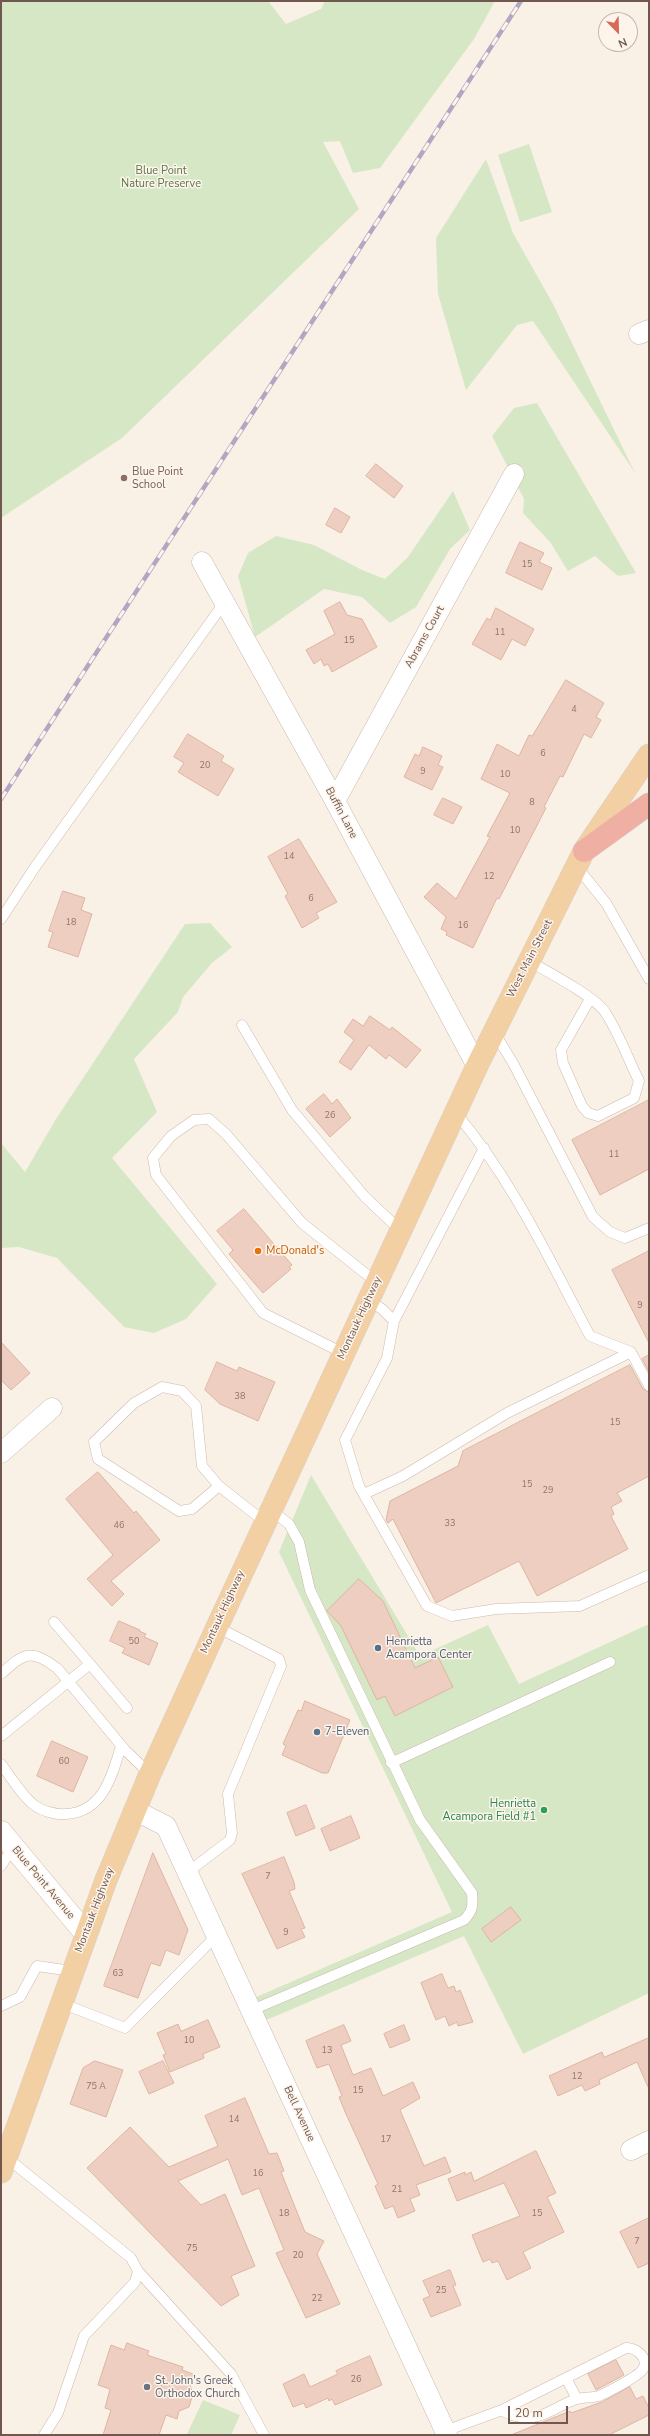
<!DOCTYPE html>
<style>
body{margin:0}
#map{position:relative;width:650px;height:2436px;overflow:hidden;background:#faf1e6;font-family:"Nunito Sans",sans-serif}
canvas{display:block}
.frame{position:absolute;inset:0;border:2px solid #71574d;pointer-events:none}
.north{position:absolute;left:598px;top:12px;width:40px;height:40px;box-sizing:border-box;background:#fdf5ec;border:1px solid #c5b6ac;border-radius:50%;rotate:157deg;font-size:11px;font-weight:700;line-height:16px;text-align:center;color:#71574d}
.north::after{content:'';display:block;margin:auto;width:14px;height:18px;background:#d96856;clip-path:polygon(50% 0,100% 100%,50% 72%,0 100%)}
.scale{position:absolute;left:508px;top:2406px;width:60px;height:18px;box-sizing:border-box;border:2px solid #71574d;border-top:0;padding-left:5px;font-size:12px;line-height:14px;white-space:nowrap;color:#71574d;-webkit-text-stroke:3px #fdf5ec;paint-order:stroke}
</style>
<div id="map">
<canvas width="650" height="2436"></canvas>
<div class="frame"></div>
<div class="north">N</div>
<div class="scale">20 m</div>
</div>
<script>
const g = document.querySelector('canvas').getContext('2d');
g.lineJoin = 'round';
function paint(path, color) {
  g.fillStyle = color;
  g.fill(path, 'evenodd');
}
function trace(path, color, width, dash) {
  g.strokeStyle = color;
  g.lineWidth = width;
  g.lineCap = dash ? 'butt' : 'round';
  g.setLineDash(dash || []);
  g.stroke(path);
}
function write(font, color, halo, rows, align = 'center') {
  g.font = font + ' "Nunito Sans",sans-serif';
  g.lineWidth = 3;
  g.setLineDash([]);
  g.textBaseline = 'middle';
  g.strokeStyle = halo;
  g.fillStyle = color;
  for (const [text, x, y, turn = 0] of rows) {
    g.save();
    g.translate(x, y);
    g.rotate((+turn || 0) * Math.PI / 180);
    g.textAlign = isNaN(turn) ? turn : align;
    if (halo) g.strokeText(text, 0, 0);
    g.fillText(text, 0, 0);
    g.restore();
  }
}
paint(new Path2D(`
 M 1,1 L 268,1 L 286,24 L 321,9 L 325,1 L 495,1 L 474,39 L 380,168 L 353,173 L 340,141 L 323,142 L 359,209 L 122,438 L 1,518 Z
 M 529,144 L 552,212 L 520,222 L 498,155 Z
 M 486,159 L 513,233 L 553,304 L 635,473 L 533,321 L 517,325 L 466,390 L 438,294 L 436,238 Z
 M 537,403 L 636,573 L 618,576 L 595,556 L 568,571 L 550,542 L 523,513 L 524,499 L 492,436 L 514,408 Z
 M 453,491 L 470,530 L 450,549 L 416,607 L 390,623 L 362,597 L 324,589 L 255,637 L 238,576 L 248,553 L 276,536 L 314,545 L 362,570 L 385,579 L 408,557 Z
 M 210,923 L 232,947 L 212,963 L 183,997 L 178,1012 L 134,1059 L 157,1112 L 112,1158 L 217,1284 L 186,1319 L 154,1333 L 124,1327 L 57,1258 L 19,1247 L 1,1248 L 1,1143 L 25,1172 L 56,1119 L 185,924 Z
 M 311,1475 L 420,1656 L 488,1625 L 519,1684 L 649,1624 L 649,1993 L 523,2054 L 464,1936 L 264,2021 L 254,1998 L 452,1912 L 279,1552 Z
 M 203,2400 L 240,2415 L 231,2435 L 187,2434 Z`), '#d6e7c6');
const building = new Path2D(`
 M 376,464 L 403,486 L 394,498 L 366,476 Z
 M 335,508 L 350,517 L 341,533 L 326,525 Z
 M 520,542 L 544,553 L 539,562 L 552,568 L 542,590 L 506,573 Z
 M 340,602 L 347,615 L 362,619 L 377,647 L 332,672 L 328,664 L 324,666 L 321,659 L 314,664 L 306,650 L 335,634 L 324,611 Z
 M 496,608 L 534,629 L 525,646 L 512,639 L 501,660 L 472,644 L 487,618 L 490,620 Z
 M 566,680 L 604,703 L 596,717 L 601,720 L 591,738 L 584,734 L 563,777 L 560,776 L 544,807 L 546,808 L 499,899 L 497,898 L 473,948 L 446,935 L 447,932 L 441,929 L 446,917 L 424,897 L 437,883 L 456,899 L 490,837 L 487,836 L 510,793 L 481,779 L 497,744 L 519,756 L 529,735 L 532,736 Z
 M 188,734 L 224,756 L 221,761 L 234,769 L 218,796 L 178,772 L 184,763 L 174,757 Z
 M 423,747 L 442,756 L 438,765 L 443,767 L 432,790 L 404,777 L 415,754 L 419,756 Z
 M 443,798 L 462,807 L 453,824 L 434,815 Z
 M 299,839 L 337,902 L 316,913 L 319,918 L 302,928 L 285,896 L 288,894 L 268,857 Z
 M 63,891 L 85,898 L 81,910 L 92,914 L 78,957 L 48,947 L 53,932 L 49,931 Z
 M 370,1016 L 390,1030 L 392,1027 L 421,1050 L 406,1068 L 389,1055 L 386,1059 L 369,1045 L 351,1070 L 339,1062 L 354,1040 L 344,1032 L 353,1019 L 363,1026 Z
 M 324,1094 L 332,1104 L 337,1099 L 351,1118 L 330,1137 L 306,1109 Z
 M 649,1100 L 649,1169 L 600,1195 L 572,1140 Z
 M 244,1209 L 292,1265 L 289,1267 L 291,1269 L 263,1293 L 229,1254 L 233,1250 L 217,1231 Z
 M 649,1251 L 649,1343 L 612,1270 Z
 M 1,1342 L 30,1373 L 11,1390 L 1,1380 Z
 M 649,1355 L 649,1372 L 642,1359 Z
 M 217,1362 L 237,1371 L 239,1367 L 275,1382 L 258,1421 L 220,1404 L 205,1390 Z
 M 630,1365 L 643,1389 L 649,1392 L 649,1476 L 617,1493 L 622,1501 L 611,1507 L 614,1514 L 611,1516 L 628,1549 L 537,1596 L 519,1561 L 436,1603 L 393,1519 L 388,1523 L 386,1520 L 390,1501 L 458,1466 L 463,1451 Z
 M 98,1472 L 134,1513 L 136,1511 L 160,1540 L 111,1581 L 124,1594 L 112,1606 L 87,1579 L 113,1555 L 66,1499 Z
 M 359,1579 L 383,1601 L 415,1668 L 438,1657 L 453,1687 L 395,1716 L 385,1696 L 377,1700 L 341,1626 L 327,1611 Z
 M 119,1621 L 140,1630 L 139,1631 L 146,1634 L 144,1637 L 158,1643 L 149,1665 L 122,1653 L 125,1648 L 110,1641 Z
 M 305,1701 L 350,1720 L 328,1773 L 322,1773 L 282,1755 L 286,1746 L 283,1744 L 298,1710 L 301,1711 Z
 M 52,1741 L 88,1757 L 73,1792 L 37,1776 Z
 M 306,1805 L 315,1828 L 296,1836 L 287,1813 Z
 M 351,1816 L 360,1838 L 330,1851 L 321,1829 Z
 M 153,1853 L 188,1930 L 179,1955 L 166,1950 L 160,1966 L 151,1963 L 138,1998 L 104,1986 Z
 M 284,1857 L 294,1882 L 295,1889 L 289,1891 L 305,1928 L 301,1929 L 305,1937 L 277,1949 L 242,1874 Z
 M 511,1907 L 521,1920 L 491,1942 L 482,1929 Z
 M 442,1974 L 448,1988 L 454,1986 L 456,1992 L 460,1990 L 473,2022 L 458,2026 L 457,2022 L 449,2026 L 445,2016 L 436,2020 L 421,1983 Z
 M 208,2020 L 220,2047 L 203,2054 L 204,2058 L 170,2072 L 163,2055 L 166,2054 L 157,2033 L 178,2024 L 181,2031 Z
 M 344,2025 L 351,2041 L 341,2045 L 353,2075 L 371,2068 L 383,2096 L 413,2082 L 420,2098 L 400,2110 L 424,2166 L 445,2157 L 451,2172 L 416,2185 L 420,2195 L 410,2199 L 415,2211 L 398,2218 L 393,2206 L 385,2209 L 375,2186 L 378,2184 L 346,2114 L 339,2097 L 342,2096 L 329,2064 L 317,2068 L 306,2041 Z
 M 404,2025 L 410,2040 L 390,2048 L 384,2034 Z
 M 649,2038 L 649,2089 L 637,2062 L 599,2080 L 600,2084 L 585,2091 L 582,2085 L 558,2096 L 549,2076 L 602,2052 L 604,2057 Z
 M 95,2061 L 123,2070 L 106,2117 L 70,2104 L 83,2068 Z
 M 163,2061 L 174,2083 L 149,2094 L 139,2072 Z
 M 245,2098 L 269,2154 L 277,2153 L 284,2171 L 281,2172 L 305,2232 L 324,2241 L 317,2254 L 340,2304 L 306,2318 L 276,2253 L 284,2250 L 259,2188 L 242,2195 L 228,2159 L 178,2181 L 201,2205 L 225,2194 L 255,2266 L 231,2276 L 239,2295 L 221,2306 L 87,2168 L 130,2127 L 169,2167 L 218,2146 L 205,2116 Z
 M 536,2151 L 556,2193 L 547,2197 L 564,2232 L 523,2252 L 531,2268 L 507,2280 L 498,2261 L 492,2263 L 490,2259 L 483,2262 L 472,2235 L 520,2216 L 504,2183 L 457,2201 L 448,2179 L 465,2172 L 465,2175 L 471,2172 L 474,2181 Z
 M 649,2218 L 649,2263 L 638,2268 L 620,2232 Z
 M 450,2270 L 456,2285 L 453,2286 L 461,2305 L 431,2317 L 423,2299 L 430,2296 L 423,2281 Z
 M 127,2343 L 149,2351 L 147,2355 L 183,2367 L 182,2370 L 193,2374 L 190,2385 L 193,2394 L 189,2407 L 179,2411 L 177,2419 L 166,2415 L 159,2435 L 103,2435 L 111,2410 L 105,2408 L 110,2389 L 98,2385 L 111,2345 L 124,2350 Z
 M 370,2356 L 382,2385 L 335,2405 L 332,2399 L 329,2401 L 328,2398 L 306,2408 L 304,2403 L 293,2407 L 283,2384 L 304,2374 L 310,2387 L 338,2374 L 336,2371 Z
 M 616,2360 L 624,2375 L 596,2390 L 588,2374 Z
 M 630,2387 L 636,2399 L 643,2396 L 649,2408 L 649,2415 L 609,2435 L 511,2435 L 570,2411 L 571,2413 L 602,2402 Z`);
paint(building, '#edcec0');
trace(building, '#deb4a2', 1);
const lane = new Path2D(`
 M 577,867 L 606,903 L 649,979
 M 1,919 L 35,867 L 224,603
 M 529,961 C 548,972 594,996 605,1012 C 619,1033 628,1059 639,1081 L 634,1098 L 598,1116 L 588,1113 L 582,1106 L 563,1063 L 561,1050 L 590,999
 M 242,1025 L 292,1110 L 365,1197 L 400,1230
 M 494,1032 L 513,1063 L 593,1217 L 610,1232 L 625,1238 L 649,1228
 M 455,1112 C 512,1179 549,1259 590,1336 L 631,1352 L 649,1386
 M 484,1148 L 394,1321 L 387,1358 L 345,1440 L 359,1486 L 427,1606 L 452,1616 L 496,1609 L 580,1606 L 649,1575
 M 368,1300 L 382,1309 L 394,1321
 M 343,1353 L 263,1313 L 156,1175 L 153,1158 L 171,1136 L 194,1120 L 209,1119 L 226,1134 L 302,1223 L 376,1282
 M 219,1486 L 192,1509 L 179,1511 L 98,1459 L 94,1442 L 134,1403 L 162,1387 L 182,1391 L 196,1406 L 202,1466 L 219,1486 L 265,1522
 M 364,1494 L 403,1476 L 507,1413 L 631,1352
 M 54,1622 L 90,1664
 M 1,1674 C 24,1653 31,1648 58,1669 L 125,1750 L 150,1774
 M 1,1736 L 90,1664 L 127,1708
 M 391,1763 L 610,1662
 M 1,1764 C 11,1777 21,1795 34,1805 C 42,1811 56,1815 66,1814 C 103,1812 112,1776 121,1746
 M 1,1866 L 13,1847
 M 188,1872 L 230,1840 L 232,1833 L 228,1794 L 281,1666 L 279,1659 L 217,1627
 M 61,2003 L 125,2028 L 217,1935
 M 1,2006 L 20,1997 L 37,1966 L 72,1971
 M 252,2010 L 464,1920 C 473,1911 473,1905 472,1893 L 420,1820 L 310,1590 L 299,1542 L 289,1524 L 271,1510
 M 6,2157 L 131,2258 L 138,2271 L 135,2282 L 84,2336 L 58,2413 L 44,2435
 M 138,2271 L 231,2374 L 264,2435
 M 566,2378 L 577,2399
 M 445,2431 L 502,2410 L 626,2348 C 635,2347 650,2358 643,2369 C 639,2376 608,2392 599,2396 C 592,2398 584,2397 577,2399 C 563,2403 551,2413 538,2416 C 527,2419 511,2417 502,2410`);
const street = new Path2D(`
 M 639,334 L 649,330
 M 202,562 L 335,801 L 477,1066
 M 335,801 L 514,474
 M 1,1453 L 52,1408
 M 134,1810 L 166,1826 L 447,2435
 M 631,2150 L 649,2141`);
const secondary = new Path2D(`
 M 1,1832 L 86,1934`);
const primary = new Path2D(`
 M 1,2172 L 106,1880 L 150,1774 L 217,1627 L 477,1066 L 584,851 L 649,755`);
const highway = new Path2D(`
 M 584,851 L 649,804`);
trace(lane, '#cbb8ad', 11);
trace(street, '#cbb8ad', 21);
trace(secondary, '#d0baae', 23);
trace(primary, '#d7d0cd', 23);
trace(highway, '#d7d0cd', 23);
trace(lane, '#fff', 10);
trace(street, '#fff', 20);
trace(secondary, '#fff', 22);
trace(primary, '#f3cfa4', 22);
trace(highway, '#efb0a3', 22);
const rail = new Path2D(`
 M 1,799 L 521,1`);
trace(rail, '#b3a6c3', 4.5);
trace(rail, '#fdf5ec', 3, [9]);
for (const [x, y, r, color] of [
 [124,478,4,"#8d6e63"],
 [258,1251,4,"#e8710a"],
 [378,1648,4,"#5c6f8a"],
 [317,1732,4,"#5c6f8a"],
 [544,1810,4,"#2e9e5b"],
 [147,2387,4,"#6b7280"]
]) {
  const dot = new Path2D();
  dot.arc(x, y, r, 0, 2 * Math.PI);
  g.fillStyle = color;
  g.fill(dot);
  trace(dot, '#fdf5ec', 1.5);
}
write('9px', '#90756a', null, [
 ["15",527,565],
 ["11",500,633],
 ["15",349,641],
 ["4",574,710],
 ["6",543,754],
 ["20",205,766],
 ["9",423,772],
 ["10",505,775],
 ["8",532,803],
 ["10",515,831],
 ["14",289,857],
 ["12",489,877],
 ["6",311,899],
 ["18",71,923],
 ["16",463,926],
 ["26",330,1116],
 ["11",614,1155],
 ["9",640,1306],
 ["38",240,1397],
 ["15",615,1423],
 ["15",527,1485],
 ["29",548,1491],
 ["33",450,1524],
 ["46",119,1526],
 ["50",134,1642],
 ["60",64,1762],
 ["7",268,1877],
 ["9",286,1933],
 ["63",118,1974],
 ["10",189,2041],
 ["13",327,2051],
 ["12",577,2077],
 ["75 A",96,2087],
 ["15",358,2091],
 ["14",234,2120],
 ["17",386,2140],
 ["16",258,2174],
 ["21",397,2190],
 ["18",284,2214],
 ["15",537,2214],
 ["7",637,2242],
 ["75",192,2249],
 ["20",298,2256],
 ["25",441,2291],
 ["22",317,2299],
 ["26",356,2380]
]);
write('11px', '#587646', '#fdf5ec', [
 ["Blue Point",161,171],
 ["Nature Preserve",161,184]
]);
write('11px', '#785e54', '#fdf5ec', [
 ["Blue Point",132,472],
 ["School",132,485]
], 'left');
write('11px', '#71574d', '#fdf5ec', [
 ["Abrams Court",425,637,-61],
 ["Buffin Lane",341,813,62],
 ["West Main Street",530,959,-63],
 ["Montauk Highway",360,1318,-65],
 ["Montauk Highway",223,1612,-65],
 ["Blue Point Avenue",43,1883,50],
 ["Montauk Highway",95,1910,-69],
 ["Bell Avenue",299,2114,65]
]);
write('11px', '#c56008', '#fdf5ec', [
 ["McDonald's",266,1251]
], 'left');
write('11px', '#4e5e75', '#fdf5ec', [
 ["Henrietta",386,1642],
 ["Acampora Center",386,1655],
 ["7-Eleven",325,1732]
], 'left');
write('11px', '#27864d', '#fdf5ec', [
 ["Henrietta",536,1804],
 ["Acampora Field #1",536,1817]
], 'right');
write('11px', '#5b616d', '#fdf5ec', [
 ["St. John's Greek",155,2381],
 ["Orthodox Church",155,2394]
], 'left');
</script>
